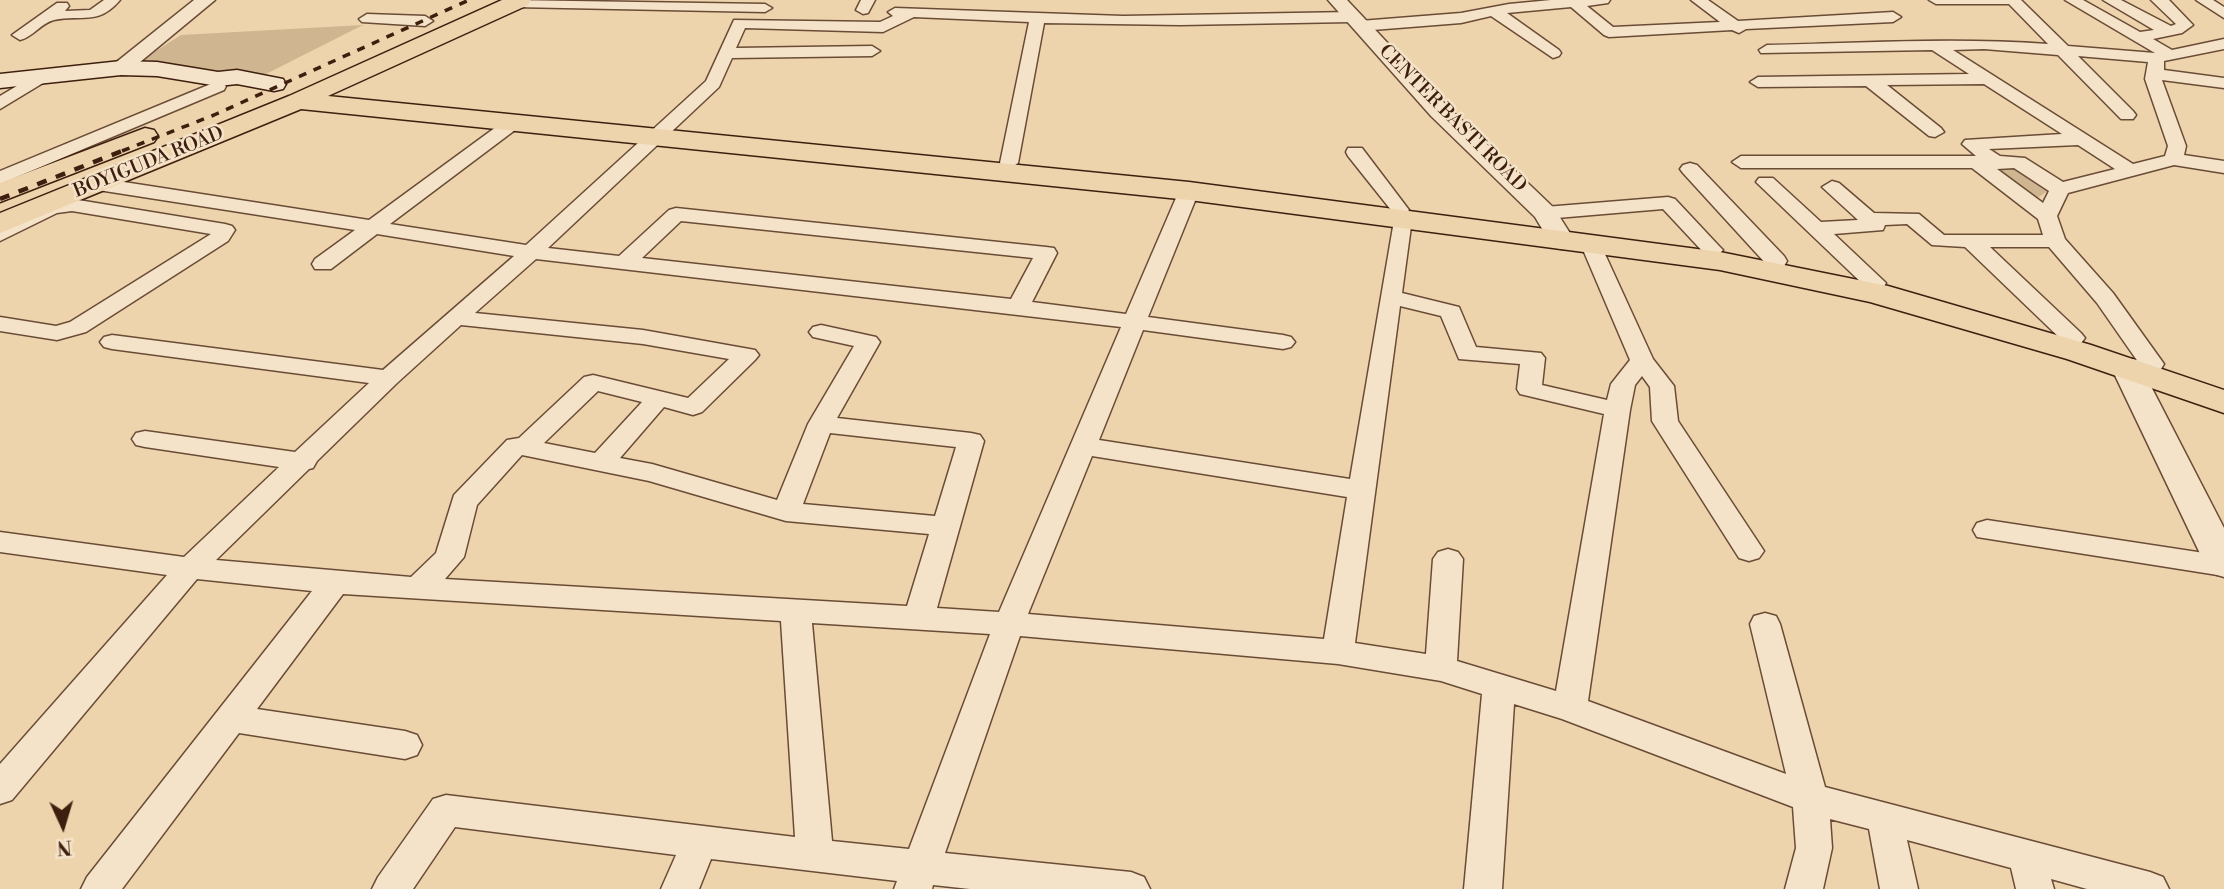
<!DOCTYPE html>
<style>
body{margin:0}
#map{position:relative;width:2224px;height:889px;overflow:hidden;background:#eed4ac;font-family:"Libre Bodoni",serif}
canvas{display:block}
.north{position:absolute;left:28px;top:791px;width:70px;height:70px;-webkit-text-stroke:5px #f4e3c9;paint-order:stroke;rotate:176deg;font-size:19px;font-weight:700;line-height:28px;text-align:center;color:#3e1f0f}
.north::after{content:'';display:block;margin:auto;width:24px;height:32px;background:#3e1f0f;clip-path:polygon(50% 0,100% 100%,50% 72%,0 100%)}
</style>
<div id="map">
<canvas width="2224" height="889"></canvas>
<div class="north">N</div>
</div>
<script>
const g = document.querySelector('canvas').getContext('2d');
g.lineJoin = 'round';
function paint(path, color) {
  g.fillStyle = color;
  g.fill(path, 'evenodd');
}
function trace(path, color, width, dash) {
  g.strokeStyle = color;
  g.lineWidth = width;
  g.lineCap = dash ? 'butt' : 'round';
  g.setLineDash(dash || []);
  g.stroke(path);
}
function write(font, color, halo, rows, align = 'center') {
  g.font = font + ' "Libre Bodoni",serif';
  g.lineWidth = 5;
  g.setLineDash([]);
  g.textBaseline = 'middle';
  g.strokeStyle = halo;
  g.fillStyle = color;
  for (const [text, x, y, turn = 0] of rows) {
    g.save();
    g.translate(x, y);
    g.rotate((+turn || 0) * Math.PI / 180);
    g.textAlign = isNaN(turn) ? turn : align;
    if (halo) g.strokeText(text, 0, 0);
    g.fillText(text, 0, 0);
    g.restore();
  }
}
paint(new Path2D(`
 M 363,25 L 258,78 L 137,63 L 181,35 Z
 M 1991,165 L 2019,165 L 2052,188 L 2036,199 Z`), '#d0b591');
const minor = new Path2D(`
 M 104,0 L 120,0 C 98,26 82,14 54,20 C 41,23 33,37 20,40 L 12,35 L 57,3 L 67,3 L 69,6 L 65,11 L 90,10 Z
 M 509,0 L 765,4 L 772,8 L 765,12 L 514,7 L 509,6 L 507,3 Z
 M 861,0 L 875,0 L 868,13 L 863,14 L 856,10 Z
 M 1551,0 L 1610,0 L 1608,3 L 1587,6 L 1613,27 L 1720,22 L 1691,0 L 1708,0 L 1738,21 L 1893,12 L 1901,17 L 1893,22 L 1746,29 L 1739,33 L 1732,30 L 1609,37 L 1604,35 L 1571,7 L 1507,13 L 1559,50 L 1561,53 L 1559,56 L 1553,58 L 1491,16 L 1461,23 L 1360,31 L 1352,26 L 1360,21 L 1461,13 L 1509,4 Z
 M 1929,0 L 2021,0 L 2068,46 L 2155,53 L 2065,0 L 2083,0 L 2140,32 L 2154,30 L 2103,0 L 2121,0 L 2171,26 L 2176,24 L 2151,0 L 2169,0 L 2193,25 L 2182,33 L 2153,39 L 2172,50 L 2224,39 L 2224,49 L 2164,61 L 2164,70 L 2224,78 L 2224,88 L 2162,80 L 2186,146 L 2184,155 L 2224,161 L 2224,173 L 2174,165 L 2068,193 L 2057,216 L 2065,239 L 2113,293 L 2164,364 L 2161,369 L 2152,371 L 2143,369 L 2097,303 L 2049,247 L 1990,247 L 2081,333 L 2085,338 L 2081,343 L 2065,343 L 1965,247 L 1932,245 L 1907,224 L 1885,225 L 1883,230 L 1834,234 L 1886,283 L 1883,288 L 1867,288 L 1756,182 L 1759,178 L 1773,178 L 1821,222 L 1858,220 L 1822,187 L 1832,181 L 1839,183 L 1874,213 L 1919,214 L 1944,235 L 2043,235 L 2038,219 L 1972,168 L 1741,168 L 1732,162 L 1741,156 L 1976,156 L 1962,144 L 1965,140 L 2062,134 L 1984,84 L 1887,85 L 1941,128 L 1944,132 L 1935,137 L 1929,136 L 1866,86 L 1758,87 L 1750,82 L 1758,77 L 1969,74 L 1932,50 L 1761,53 L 1759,50 L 1767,45 C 1861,43 1954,37 2048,44 L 2009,4 L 1936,4 ZM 1984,49 L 2058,55 L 2121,119 L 2133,119 L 2136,115 L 2133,111 L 2078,56 L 2148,62 L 2145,79 L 2168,146 L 2165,156 L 2133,164 L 1953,50 ZM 2078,145 L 2115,169 L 2063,182 L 2025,158 L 2000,156 L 1989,149 ZM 2014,168 L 2049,191 L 2043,203 L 1997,169 Z
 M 2196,0 L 2213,0 L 2224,7 L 2224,18 Z
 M 895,8 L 1123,16 L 1351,12 L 1359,17 L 1351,22 L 1180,25 L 1044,23 L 1018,163 L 1009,169 L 1000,163 L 1029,22 L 914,17 L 883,32 L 745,28 L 736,48 L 872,46 L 880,51 L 872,56 L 732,58 L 719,87 L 548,248 L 619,256 L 669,210 L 676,208 L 1046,247 L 1054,248 L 1057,253 L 1032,302 L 1126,314 L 1179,191 L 1182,187 L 1196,187 L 1199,191 L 1148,317 L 1283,335 L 1291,337 L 1295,342 L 1291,347 L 1283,349 L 1143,330 L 1099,440 L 1350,479 L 1395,215 L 1348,156 L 1346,152 L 1348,148 L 1362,148 L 1409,210 L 1406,214 L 1412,219 L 1402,293 L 1459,307 L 1476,347 L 1541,353 L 1545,358 L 1542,385 L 1607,400 L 1611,384 L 1630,360 L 1581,245 L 1585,241 L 1599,241 L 1653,359 L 1674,386 L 1678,421 L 1764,551 L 1759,558 L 1749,561 L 1739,558 L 1652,421 L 1650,387 L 1642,376 L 1635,385 L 1630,410 L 1588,701 L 1786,774 L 1750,624 L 1754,616 L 1765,613 L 1776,616 L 1780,624 L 1825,787 L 2150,872 L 2163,877 L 2169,889 L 2087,889 L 2051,879 L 2054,889 L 2016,889 L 2011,868 L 1907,840 L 1918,889 L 1880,889 L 1869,829 L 1830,819 L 1832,848 L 1823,889 L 1785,889 L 1796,848 L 1793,807 L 1562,719 L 1514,704 L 1502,889 L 1464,889 L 1482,694 L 1441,681 L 1338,664 L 1020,636 L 945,853 L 1131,872 L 1144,877 L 1150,889 L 970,889 L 933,885 L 932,889 L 894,889 L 897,881 L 711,859 L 699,889 L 661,889 L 676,855 L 455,827 L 413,889 L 372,889 L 378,877 L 433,799 L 446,795 L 795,837 L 781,621 L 343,594 L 257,709 L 405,731 L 417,735 L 422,745 L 417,755 L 405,759 L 239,733 L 122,889 L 81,889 L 87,877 L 312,591 L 197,579 L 12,800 L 0,804 L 0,764 L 167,575 L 0,552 L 0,532 L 184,557 L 279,467 L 145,447 L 136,445 L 132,439 L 136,433 L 145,431 L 295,452 L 369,383 L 112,349 L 104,347 L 100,342 L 104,337 L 112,335 L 383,370 L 514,256 L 377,234 L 331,269 L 315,269 L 312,264 L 315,259 L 355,230 L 98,190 L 91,188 L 88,184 L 91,180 L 98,178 L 369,220 L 507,119 L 513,118 L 522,123 L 519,127 L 390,224 L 526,245 L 706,81 L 734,20 L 880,22 L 893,16 L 888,12 ZM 681,221 L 1033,258 L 1011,299 L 642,258 ZM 536,259 L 1121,327 L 999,612 L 937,608 L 984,441 L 980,435 L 971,433 L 837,418 L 880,342 L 876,337 L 821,325 L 813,327 L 809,332 L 813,337 L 854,346 L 808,424 L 777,500 L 652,464 L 620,458 L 664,407 L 693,415 L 702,412 L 755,360 L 759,355 L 755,350 L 643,330 L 475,313 ZM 1400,306 L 1441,316 L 1459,359 L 1520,364 L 1517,389 L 1520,394 L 1604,414 L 1556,691 L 1457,661 L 1463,559 L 1458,552 L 1448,549 L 1438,552 L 1433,559 L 1426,654 L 1355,643 ZM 461,325 L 643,344 L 729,359 L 688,398 L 593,375 L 584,377 L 519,438 L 507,440 L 454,495 L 436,553 L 411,577 L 216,560 L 309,469 L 313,468 L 317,461 L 397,383 ZM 598,391 L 642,402 L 595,453 L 544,443 ZM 830,433 L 956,447 L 935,516 L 803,504 ZM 522,455 L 649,481 L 786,521 L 929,534 L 907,606 L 445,579 L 464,557 L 477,505 ZM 1092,456 L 1347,497 L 1324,639 L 1028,614 ZM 812,623 L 990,634 L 909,849 L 832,841 Z
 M 367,14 L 425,16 L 433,21 L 425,26 L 362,22 L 359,19 Z
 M 42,71 L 50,76 L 48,80 L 0,109 L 0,96 Z
 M 218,81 L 226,86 L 224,90 L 0,184 L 0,171 Z
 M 1690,163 L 1697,165 L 1784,256 L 1787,261 L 1784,266 L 1768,266 L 1683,173 L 1680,169 L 1683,165 Z
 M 1668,197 L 1675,199 L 1719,246 L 1723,250 L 1719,254 L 1705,254 L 1663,209 L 1545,219 L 1538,217 L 1535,213 L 1538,209 L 1545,207 Z
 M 72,199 L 225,224 L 232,226 L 235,230 L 228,241 L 86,332 L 57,340 L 0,331 L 0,317 L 56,326 L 70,322 L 211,234 L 72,211 L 57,213 L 0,241 L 0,227 L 45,204 Z
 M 1987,520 L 2224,556 L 2224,576 L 1977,537 L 1973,530 L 1977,523 Z`);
const tertiary = new Path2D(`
 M 194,0 L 215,0 L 128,72 L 114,72 L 111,68 L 114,64 Z
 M 1328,0 L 1347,0 L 1447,106 L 1554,208 L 1575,241 L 1571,247 L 1562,249 L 1553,247 L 1535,217 L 1431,116 Z
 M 2126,358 L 2137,360 L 2141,367 L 2224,528 L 2224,577 L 2211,573 L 2205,564 L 2111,367 L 2115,360 Z`);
const secondary = new Path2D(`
 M 121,61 L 157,62 L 218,72 L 237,70 L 283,79 L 286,84 L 283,89 L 274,91 L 237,84 L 218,86 L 157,76 L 121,75 L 0,88 L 0,74 Z`);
const primary = new Path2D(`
 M 502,0 L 531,0 L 528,5 L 328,96 L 1189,182 L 1720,252 L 1888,286 L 2091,345 L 2224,390 L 2224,413 L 2067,359 L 1870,302 L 1720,270 L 1189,200 L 301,109 L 0,233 L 0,213 L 289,96 Z
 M 145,128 L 154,130 L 158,136 L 154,142 L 0,202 L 0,183 Z`);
trace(minor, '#6a4c36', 3);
trace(tertiary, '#6a4c36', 3);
trace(secondary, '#3e1f0f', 3);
trace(primary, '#3e1f0f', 3);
paint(minor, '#f4e3c9');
paint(tertiary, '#f4e3c9');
paint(secondary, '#f4e3c9');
paint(primary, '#eed4ac');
trace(new Path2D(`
 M 122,151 L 214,115 L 469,0`), '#3e1f0f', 3.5, [8, 8]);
trace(new Path2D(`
 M 0,199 L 127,149`), '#3e1f0f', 4.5, [10, 10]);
write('19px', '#3e1f0f', '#f4e3c9', [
 ["CENTER BASTI ROAD",1452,119,45],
 ["BOYIGUDA ROAD",149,163,-22]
]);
</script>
